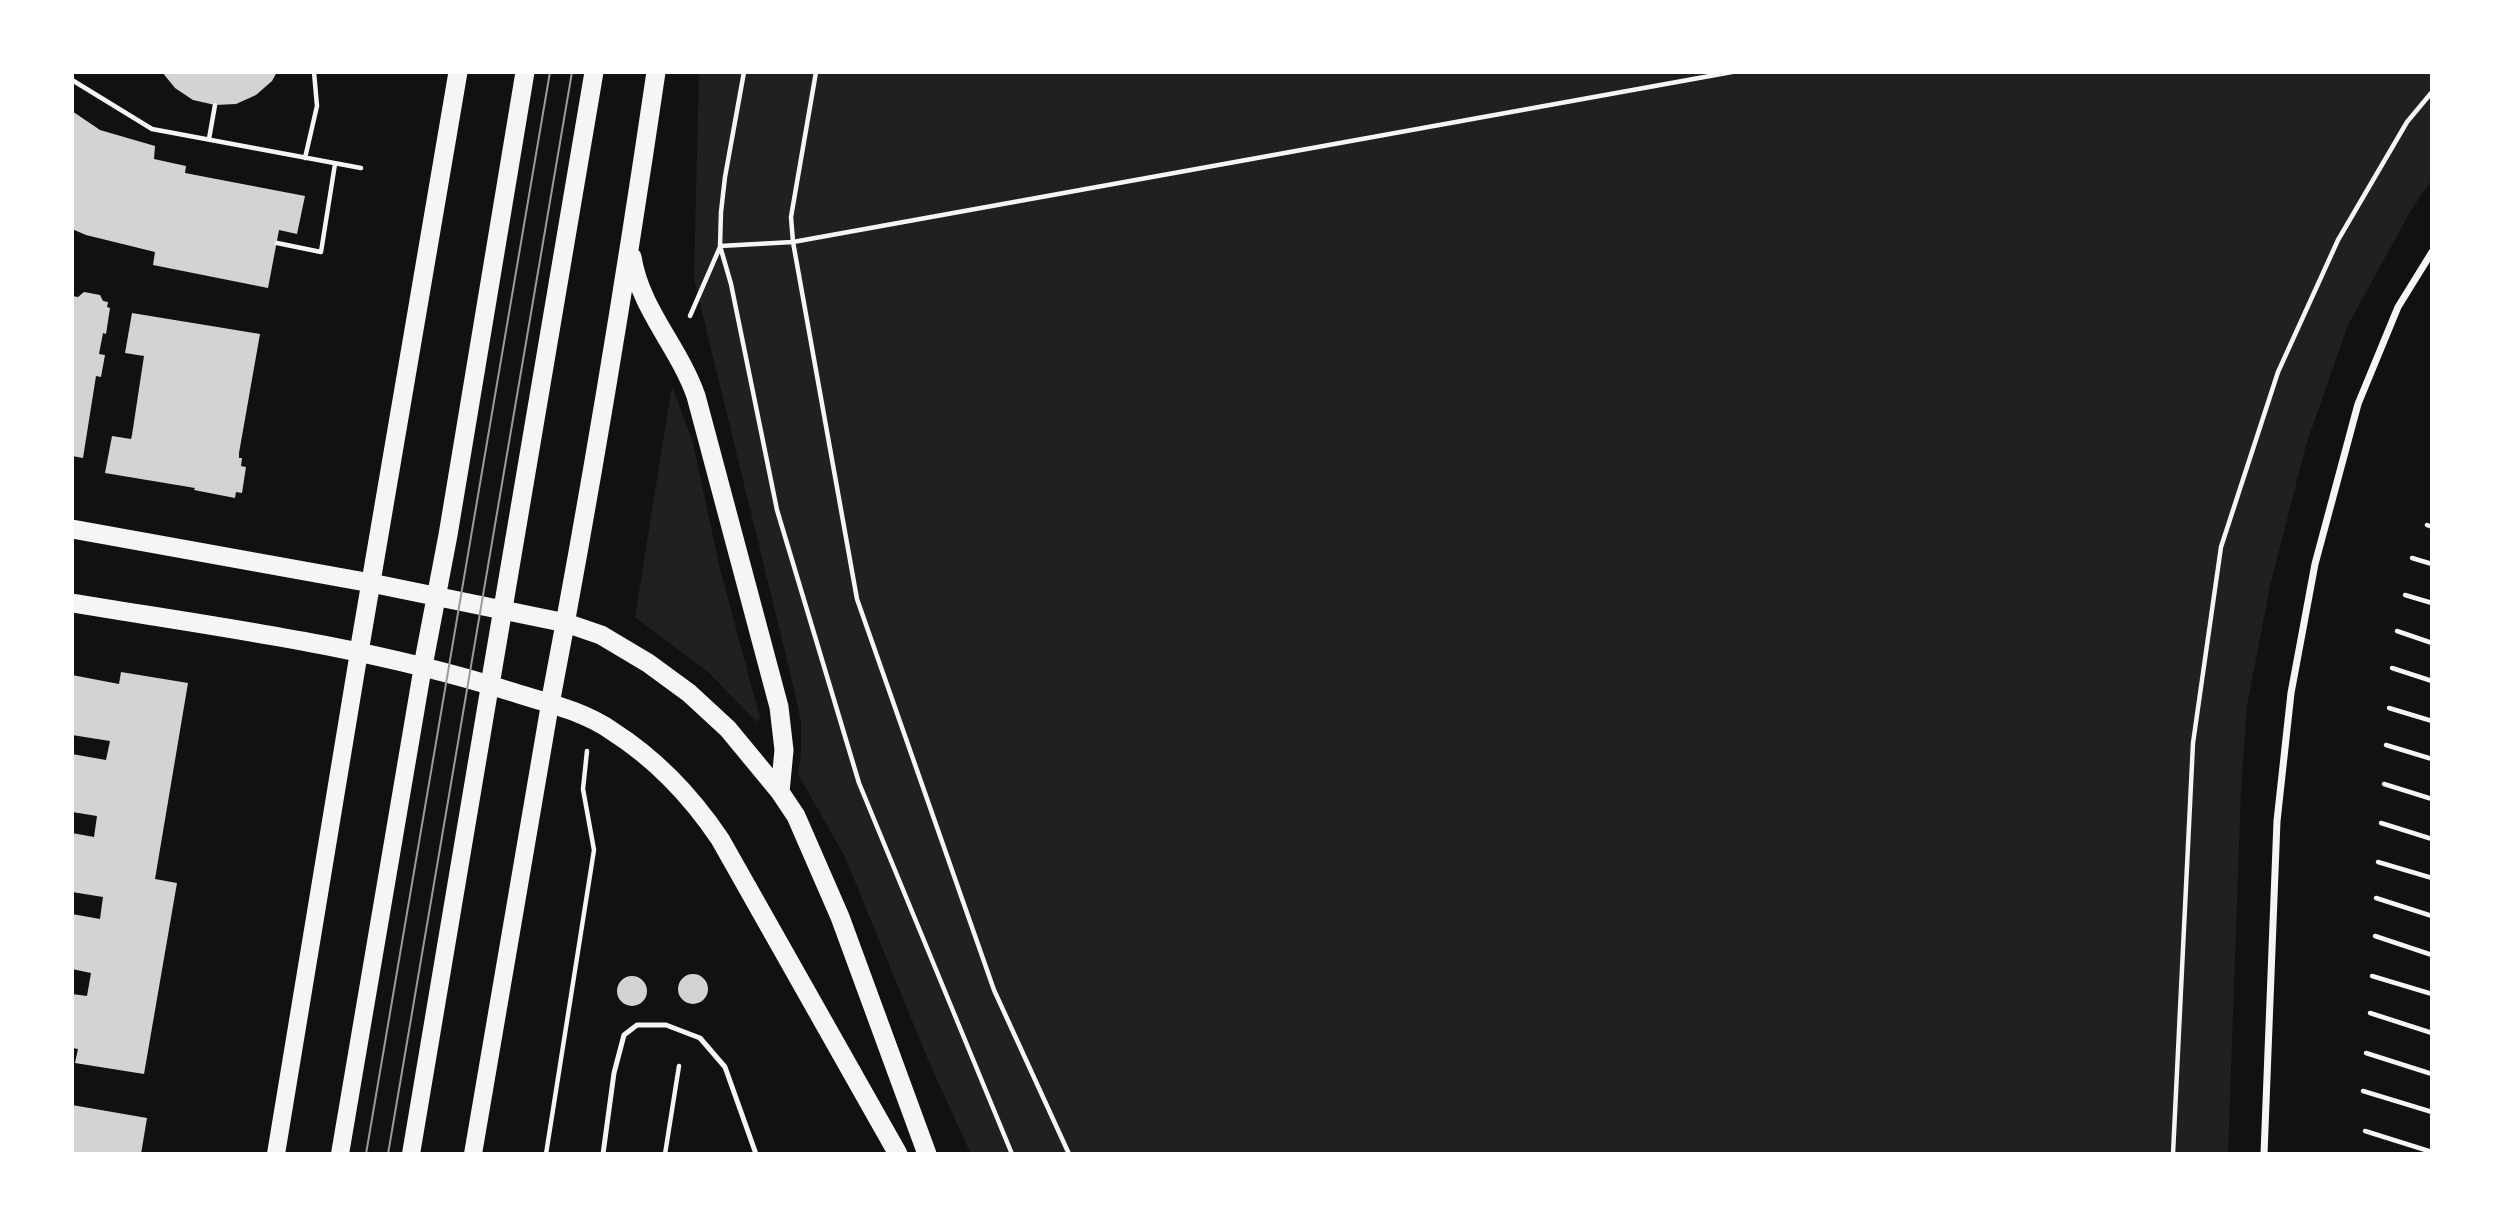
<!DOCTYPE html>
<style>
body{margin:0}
#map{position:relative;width:2504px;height:1226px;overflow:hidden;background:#111;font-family:Montserrat,sans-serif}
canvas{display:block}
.frame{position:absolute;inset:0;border:74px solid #fff;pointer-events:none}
</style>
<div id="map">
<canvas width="2504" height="1226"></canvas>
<div class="frame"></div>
</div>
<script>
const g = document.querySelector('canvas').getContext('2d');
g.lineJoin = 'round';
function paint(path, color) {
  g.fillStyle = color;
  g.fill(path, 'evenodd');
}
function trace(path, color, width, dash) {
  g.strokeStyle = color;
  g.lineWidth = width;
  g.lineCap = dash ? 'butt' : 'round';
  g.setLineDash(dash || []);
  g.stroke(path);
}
paint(new Path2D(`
 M 699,72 L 2432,72 L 2432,179 L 2410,212 L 2348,325 L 2306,445 L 2270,586 L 2247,706 L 2241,791 L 2228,1154 L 971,1154 L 929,1062 L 845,857 L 798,774 L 801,755 L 801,723 L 795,693 L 694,279 Z
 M 673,389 L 693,443 L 719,565 L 760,718 L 757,722 L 708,672 L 635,617 L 671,391 Z`), '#202020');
paint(new Path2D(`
 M 162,72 L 277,72 L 272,81 L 256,95 L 236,104 L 215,105 L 193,100 L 175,88 Z
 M 72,111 L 100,130 L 155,146 L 154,159 L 186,166 L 185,173 L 305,196 L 297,234 L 279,230 L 268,288 L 153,265 L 155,252 L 86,235 L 72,229 Z
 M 84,292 L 100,295 L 103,301 L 108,302 L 107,307 L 110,308 L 106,334 L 103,333 L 99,354 L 105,355 L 101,377 L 96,376 L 83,458 L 72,456 L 72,296 L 78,297 Z
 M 132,313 L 260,334 L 239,453 L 239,458 L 242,458 L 241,466 L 246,467 L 242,493 L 236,492 L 235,498 L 194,490 L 195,488 L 105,473 L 112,436 L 131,439 L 132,435 L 144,356 L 125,353 Z
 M 121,672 L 188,683 L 155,879 L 177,883 L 144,1074 L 75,1063 L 78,1049 L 72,1048 L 72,994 L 87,996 L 91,973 L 72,969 L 72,914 L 100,919 L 103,897 L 72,892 L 72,833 L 94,837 L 97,816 L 72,812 L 72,754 L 106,760 L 110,741 L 72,735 L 72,675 L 119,684 Z
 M678 989a15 15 0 1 1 30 0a15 15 0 1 1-30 0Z
 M617 991a15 15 0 1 1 30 0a15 15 0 1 1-30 0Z
 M 72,1105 L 147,1118 L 141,1154 L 72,1154 Z`), '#d3d3d3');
trace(new Path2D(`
 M 744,72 L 725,177 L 721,212 L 720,246 L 731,284 L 777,510 L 859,783 L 1012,1154
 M 816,72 L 791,217 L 793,242 L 857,599 L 994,990 L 1069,1154
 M 72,80 L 152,129 L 361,168
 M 209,139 L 215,105
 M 305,158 L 317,106 L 314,72
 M 277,243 L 321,252 L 335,164
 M 720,246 L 793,242 L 1732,72
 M 690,316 L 720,247
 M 2427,525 L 2432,527
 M 2412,558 L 2432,564
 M 2405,595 L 2432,603
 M 2397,631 L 2432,643
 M 2392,668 L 2432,681
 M 2389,708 L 2432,721
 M 2386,745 L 2432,759
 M 2384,784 L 2432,799
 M 2381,823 L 2432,839
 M 2378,862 L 2432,878
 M 2376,898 L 2432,916
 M 2375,936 L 2432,955
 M 2372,976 L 2432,994
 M 2370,1013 L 2432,1033
 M 2366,1053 L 2432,1074
 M 2363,1091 L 2432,1112
 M 2365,1131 L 2432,1152
 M 546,1154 L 594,850 L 583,789 L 587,751
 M 665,1154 L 679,1066
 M 2173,1154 L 2193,743 L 2221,547 L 2278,372 L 2338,240 L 2407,122 L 2432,92`), '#f5f5f5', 4.5);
trace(new Path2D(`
 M 603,1154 L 614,1073 L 624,1035 L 637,1025 L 666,1025 L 700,1038 L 725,1067 L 756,1154`), '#f5f5f5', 5);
trace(new Path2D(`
 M 2264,1154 L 2277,821 L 2291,693 L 2315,564 L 2358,404 L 2398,307 L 2432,252`), '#f5f5f5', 7);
trace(new Path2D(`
 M 276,1154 L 359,652
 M 340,1154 L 423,666
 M 411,1154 L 490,685
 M 473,1154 L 550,704`), '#f5f5f5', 18);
trace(new Path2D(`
 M 632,257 C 640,309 679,347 696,396 L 779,707 L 784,750 L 780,792
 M 72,529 L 371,583 L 566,623 L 601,635 L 648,663 L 689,693 L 728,729 L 780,792 L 796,816 L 840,917 L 927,1154
 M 72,603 C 218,627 367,646 509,691 C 543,702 582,710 612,731 C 656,759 691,796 720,839 L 898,1154
 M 359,652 L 458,72
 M 423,666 L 448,535 L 525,72
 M 490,685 L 594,72
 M 550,704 C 590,494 625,283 656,72`), '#f5f5f5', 19);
trace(new Path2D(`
 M 366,1154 L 550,72
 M 388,1154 L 572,72`), '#9a9a9a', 2);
</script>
